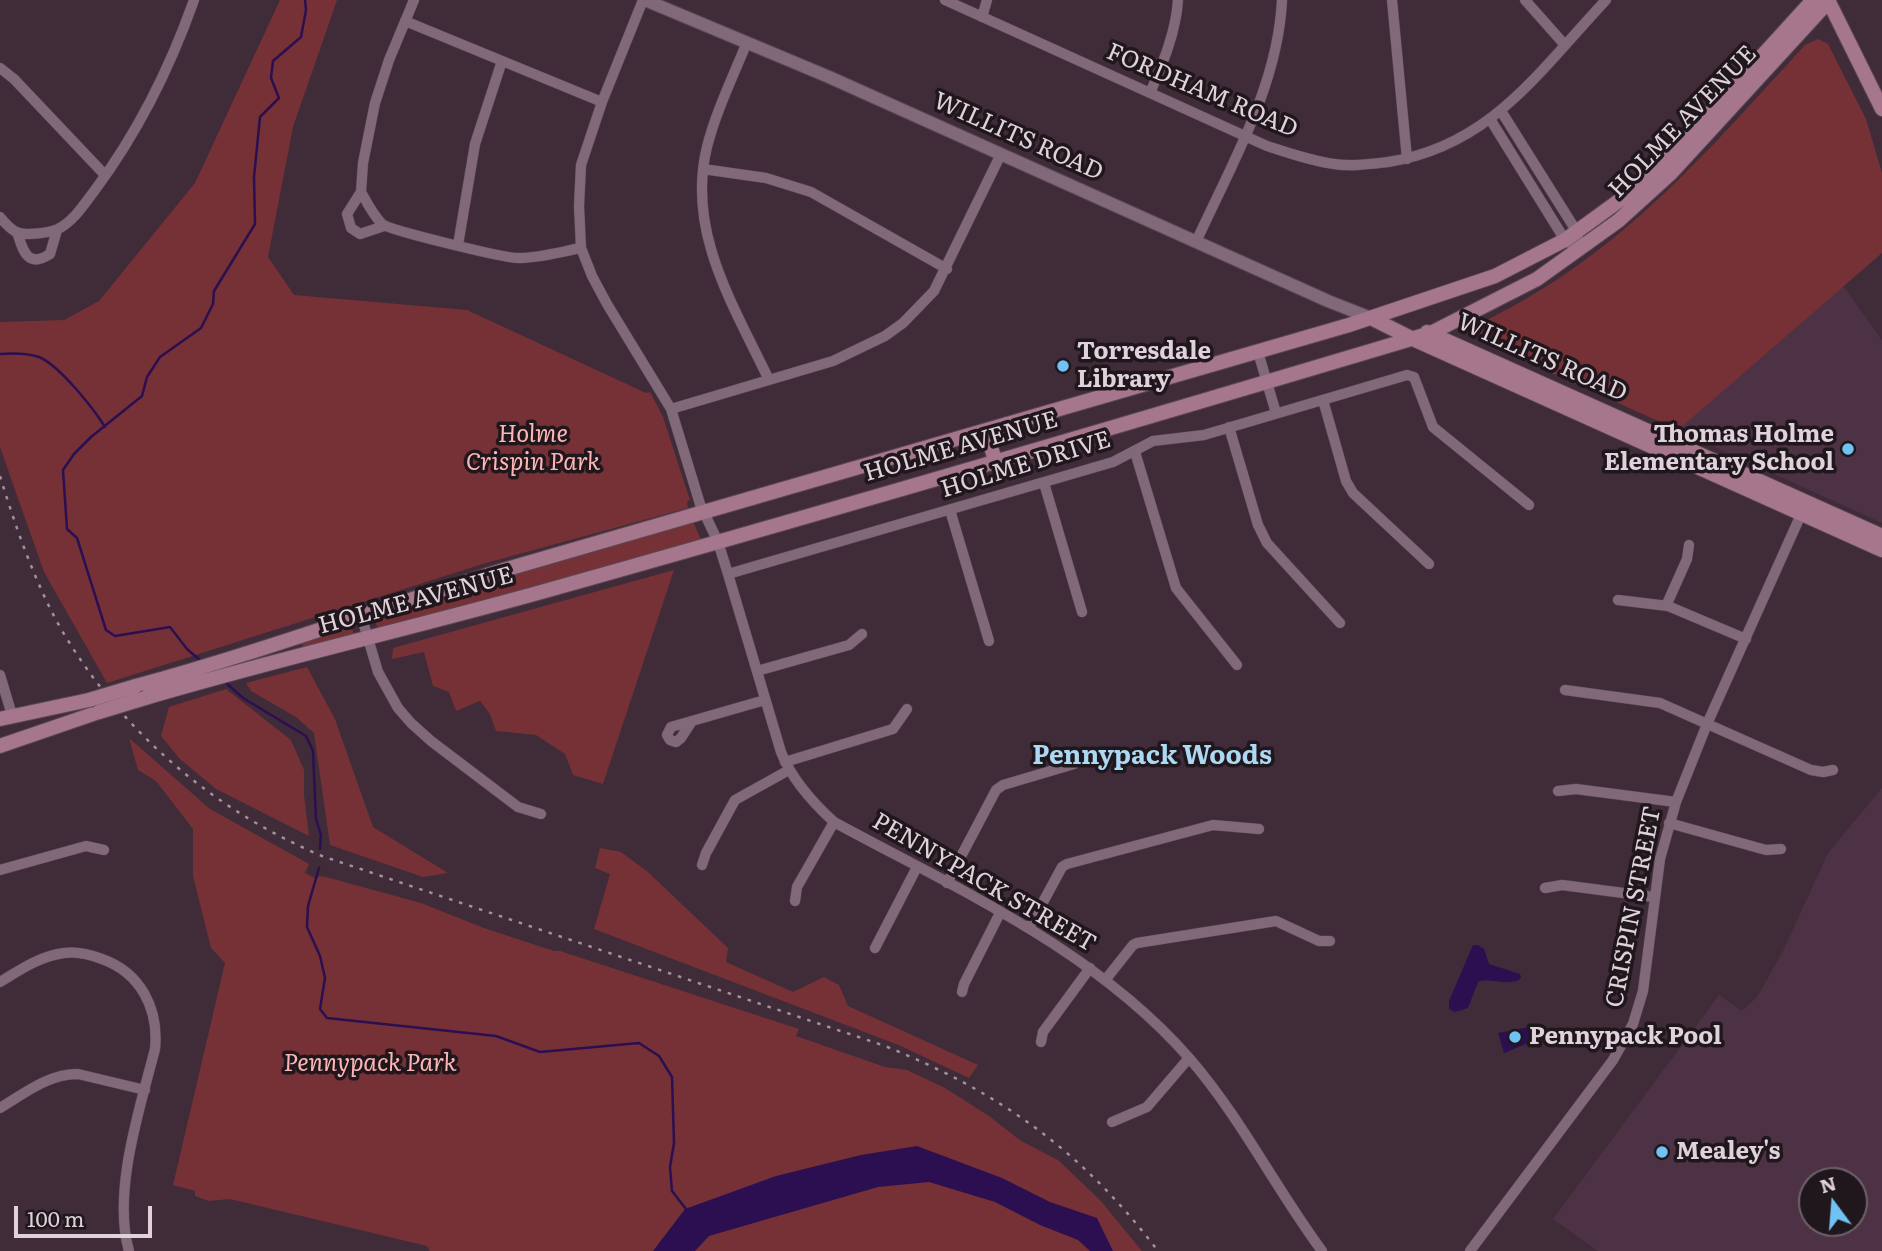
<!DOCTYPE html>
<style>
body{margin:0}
#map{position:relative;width:1882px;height:1251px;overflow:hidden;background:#402b39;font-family:Literata,serif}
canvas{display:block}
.north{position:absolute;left:1798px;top:1167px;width:70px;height:70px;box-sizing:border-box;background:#20171d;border:2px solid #6d6269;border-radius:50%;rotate:344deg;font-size:19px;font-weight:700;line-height:28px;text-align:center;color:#e0d2db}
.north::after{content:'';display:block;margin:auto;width:24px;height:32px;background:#70c2f4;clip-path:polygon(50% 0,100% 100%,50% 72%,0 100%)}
.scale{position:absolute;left:14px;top:1206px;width:138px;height:32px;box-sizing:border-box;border:4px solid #e0d2db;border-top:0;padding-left:9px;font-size:21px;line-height:24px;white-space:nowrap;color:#e0d2db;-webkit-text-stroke:5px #20171d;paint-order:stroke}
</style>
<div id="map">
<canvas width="1882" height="1251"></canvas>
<div class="north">N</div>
<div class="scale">100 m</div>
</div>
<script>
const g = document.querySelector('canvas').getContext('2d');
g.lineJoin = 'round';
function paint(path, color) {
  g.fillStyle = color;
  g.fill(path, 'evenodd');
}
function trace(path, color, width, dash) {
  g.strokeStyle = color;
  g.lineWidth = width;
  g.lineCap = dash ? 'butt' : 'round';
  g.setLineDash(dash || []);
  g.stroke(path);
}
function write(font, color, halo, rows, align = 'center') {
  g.font = font + ' Literata,serif';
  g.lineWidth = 7;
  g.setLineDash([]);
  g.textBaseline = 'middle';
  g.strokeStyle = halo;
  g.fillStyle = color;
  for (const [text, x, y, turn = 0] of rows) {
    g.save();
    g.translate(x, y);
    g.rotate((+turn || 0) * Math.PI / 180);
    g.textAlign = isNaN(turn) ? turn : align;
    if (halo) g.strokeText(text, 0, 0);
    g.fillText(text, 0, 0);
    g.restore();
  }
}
paint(new Path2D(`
 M 1843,286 L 1882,340 L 1882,523 L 1678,430 Z
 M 1882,788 L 1882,1251 L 1598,1251 L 1553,1219 L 1719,995 L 1742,1011 L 1757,997 L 1782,953 L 1828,853 ZM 1812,1181 L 1854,1181 L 1854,1223 L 1812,1223 Z`), '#4d3245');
paint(new Path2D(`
 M 280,0 L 337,0 L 293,127 L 268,257 L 294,295 L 467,310 L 646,393 L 650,392 L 663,417 L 690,500 L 687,502 L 688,508 L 486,563 L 107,683 L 44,572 L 0,447 L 0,322 L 64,320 L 99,301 L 195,183 Z
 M 1818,39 L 1828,44 L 1866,119 L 1882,173 L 1882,253 L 1678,430 L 1483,342 L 1480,332 L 1485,321 C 1621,254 1706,153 1805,45 Z
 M 693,521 L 701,540 L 461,610 L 378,630 L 375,620 L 416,606 L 440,594 Z
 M 674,570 L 603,784 L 573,775 L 565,754 L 536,735 L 496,731 L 490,714 L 480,701 L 456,711 L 449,692 L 433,686 L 424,652 L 392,659 L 393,648 Z
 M 351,624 L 354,635 L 304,648 L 299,641 Z
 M 307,667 L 335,719 L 373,827 L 448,873 L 423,877 L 330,845 L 314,733 L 296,717 L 251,691 L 246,683 Z
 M 226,689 L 291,740 L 304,770 L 304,795 L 309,836 L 216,789 L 180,759 L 161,736 L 169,707 Z
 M 129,738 L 210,809 L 309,864 L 305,873 L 317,879 L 319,876 L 326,877 L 421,903 L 484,928 L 554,951 L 560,951 L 799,1029 L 796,1036 L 885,1067 L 907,1070 L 945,1088 L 989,1116 L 1021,1141 L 1058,1160 L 1100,1200 L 1142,1251 L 430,1251 L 427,1246 L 230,1199 L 209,1201 L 195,1196 L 195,1191 L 173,1185 L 225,963 L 211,948 L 193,876 L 193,829 L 156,781 L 138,770 Z
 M 600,848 L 621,852 L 648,872 L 728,948 L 726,962 L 793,992 L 824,977 L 839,985 L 848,1006 L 978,1065 L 969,1078 L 901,1046 L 594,929 L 610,874 L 595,868 Z`), '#763136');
paint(new Path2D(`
 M 1473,945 L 1478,945 L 1484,949 L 1489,964 L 1520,974 L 1521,977 L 1519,980 C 1505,986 1488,977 1478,982 L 1468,1008 L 1455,1012 L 1449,1009 L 1449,1001 Z
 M 1529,1027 L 1533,1041 L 1504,1053 L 1498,1033 Z
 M 917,1146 L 1002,1178 L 1050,1202 L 1097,1218 L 1113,1251 L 1090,1251 L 1078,1240 L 1040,1225 L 995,1202 L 929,1182 L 878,1187 L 709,1236 L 695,1251 L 653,1251 L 685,1209 L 776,1176 L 861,1155 Z`), '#2c0f50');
trace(new Path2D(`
 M 0,354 C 13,353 27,353 39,357 C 59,365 94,409 105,427
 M 202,662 L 187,649 L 170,627 L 115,636 L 106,630 L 77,538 L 67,529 L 63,470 L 74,454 L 91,437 L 142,396 L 147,377 L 160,357 L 201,328 L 213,304 L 214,291 L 255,224 L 254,177 L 260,117 L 279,98 L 271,78 L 273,61 L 301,37 L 306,10 L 305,0
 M 225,682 L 243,698 L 306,736 L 313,751 L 316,819 L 321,835 L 320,849
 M 319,868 L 308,906 L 307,927 L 320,956 L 325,978 L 320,1009 L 327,1018 L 496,1036 L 540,1052 L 639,1043 L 659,1056 L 672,1077 L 674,1143 L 670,1167 L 672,1191 L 686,1209`), '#2c0f50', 2.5);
const minor = new Path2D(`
 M 643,0 L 602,102 L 581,165 L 579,206 L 581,248 L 592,276 L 607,304 L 671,409 L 700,504 L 718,542 L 728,574 L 781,752 C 792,780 812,802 834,822 C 959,890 1094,949 1190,1059 C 1241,1118 1276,1189 1322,1251
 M 945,0 L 1267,146 C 1289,153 1311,161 1334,164 C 1351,167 1371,164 1388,162 C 1491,146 1539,71 1606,0
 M 1392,0 L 1407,159
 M 1525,0 L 1564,44
 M 982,17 L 987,0
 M 405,21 L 602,102
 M 747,42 C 733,77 716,111 707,147 C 686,232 734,306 769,380
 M 0,68 L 14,79 L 105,175
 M 1150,93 C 1163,63 1176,32 1178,0
 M 1501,111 L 1577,232 L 1580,250
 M 1490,119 L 1565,240 L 1580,250
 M 703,169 L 766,178 L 811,192 L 947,269
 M 361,192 C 367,203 373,215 382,224 C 389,230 503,258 518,258 C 540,258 560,252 581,248
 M 0,217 C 4,222 11,229 16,232 C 26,236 49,233 58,229 C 74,221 85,203 95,190 C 138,132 170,68 194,0
 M 384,226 L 360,234 L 351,228 L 347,214 L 361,192 L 363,163 L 375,103 L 389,60 L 414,0
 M 17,232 C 23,250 27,269 50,254 L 57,230
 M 1196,242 C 1231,165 1278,86 1282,0
 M 458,245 L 475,144 L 502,61
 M 1258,352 L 1276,413
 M 1323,400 L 1346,481 L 1353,493 L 1429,564
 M 671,409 L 833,361 L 885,336 L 903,323 L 934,291 L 1001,154
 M 1229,427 L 1258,525 L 1267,543 L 1340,623
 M 1135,452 L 1176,588 L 1237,665
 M 1044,483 L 1082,612
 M 950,510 L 989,641
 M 728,574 L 1113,462 L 1153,441 L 1204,435 L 1407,375 L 1414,377 L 1433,427 L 1529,505
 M 1618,600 L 1668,606 L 1746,639
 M 1666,606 L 1687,559 L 1689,545
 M 361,615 L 378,672 L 398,708 L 411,723 L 431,741 L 518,807 L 541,814
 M 757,671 L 849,645 L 862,634
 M 0,675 L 12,715
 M 1565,690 L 1660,703 L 1811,770 L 1823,772 L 1833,770
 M 692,721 L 681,738 L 676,742 L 670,740 L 667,735 L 671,727 L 765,700
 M 785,762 L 893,729 L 907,709
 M 1558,791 L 1576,789 L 1676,802
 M 1669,823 L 1766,850 L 1781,849
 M 702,865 L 706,853 L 735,800 L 789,770
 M 0,870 L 86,846 L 104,850
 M 947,883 L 996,790 L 1003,785 L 1074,764
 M 1545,888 L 1562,885 L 1654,897
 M 795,901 L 797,887 L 834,822
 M 1029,928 L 1062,867 L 1067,864 L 1213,825 L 1259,829
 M 875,948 L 917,867
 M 1106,979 L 1133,945 L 1137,943 L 1276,921 L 1319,941 L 1330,941
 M 0,982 C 20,970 40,956 64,953 C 77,951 89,954 102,959 C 141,973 159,1009 155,1049 C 140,1108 112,1192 129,1251
 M 962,992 L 964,984 L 1000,913
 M 1041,1042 L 1043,1032 L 1090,968
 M 0,1108 C 25,1093 48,1074 78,1074 L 145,1090
 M 1112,1122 L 1147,1107 L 1189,1058
 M 1470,1251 L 1613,1060 L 1633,1024 L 1643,991 L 1660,859 L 1676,802 L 1707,724 L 1803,510`);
const tertiary = new Path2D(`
 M 645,0 L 829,77 L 1328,301 L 1371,318`);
const secondary = new Path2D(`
 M 1828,0 L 1882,109
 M 1371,318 L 1413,339 L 1882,550
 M 1427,332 L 1882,536
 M 986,431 L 995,460
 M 136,686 C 261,652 383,607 507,569 L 1349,325 L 1495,276 L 1565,240 L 1638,187 L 1680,146 L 1813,0
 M 145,698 C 273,660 404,630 534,594 C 834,510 1133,422 1431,333 L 1537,279 L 1618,221 L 1671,173 L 1828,2
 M 0,719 L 89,700
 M 0,746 L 99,712`);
trace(minor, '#5a4854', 11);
trace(tertiary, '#5a4854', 14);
trace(secondary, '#5a4854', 16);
trace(minor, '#816979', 10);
trace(tertiary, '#816979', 12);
trace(secondary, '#a6768c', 14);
trace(new Path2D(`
 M 0,476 C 15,525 32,574 56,620 C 115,726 210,809 322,856 L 885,1046 C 1001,1093 1082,1151 1158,1251`), '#a2919c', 2.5, [3.5, 7]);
const secondaryBridge = new Path2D(`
 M 89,700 L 136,686
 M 99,712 L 145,698`);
trace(secondaryBridge, '#5a4854', 16, []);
trace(secondaryBridge, '#a6768c', 14);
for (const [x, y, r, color] of [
 [1063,366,7,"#70c2f4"],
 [1848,449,7,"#70c2f4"],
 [1515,1037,7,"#70c2f4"],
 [1662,1152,7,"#70c2f4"]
]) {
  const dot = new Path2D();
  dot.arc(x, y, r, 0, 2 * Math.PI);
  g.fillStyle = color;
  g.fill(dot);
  trace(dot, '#20171d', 2.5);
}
write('24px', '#e0d2db', '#20171d', [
 ["FORDHAM ROAD",1202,91,23],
 ["HOLME AVENUE",1683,122,-46],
 ["WILLITS ROAD",1018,137,24],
 ["WILLITS ROAD",1542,358,24],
 ["HOLME AVENUE",961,447,-16],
 ["HOLME DRIVE",1026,465,-17],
 ["HOLME AVENUE",416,601,-15],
 ["PENNYPACK STREET",984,883,30],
 ["CRISPIN STREET",1634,907,-79]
]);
write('bold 24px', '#e0d2db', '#20171d', [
 ["Torresdale",1077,352],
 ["Library",1077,380],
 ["Thomas Holme",1834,435,"right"],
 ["Elementary School",1834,463,"right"],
 ["Pennypack Pool",1529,1037],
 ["Mealey's",1676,1152]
], 'left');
write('italic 24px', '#fdb5b5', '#20171d', [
 ["Holme",533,435],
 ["Crispin Park",533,463],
 ["Pennypack Park",370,1064]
]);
write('bold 26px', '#add8f4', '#20171d', [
 ["Pennypack Woods",1152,756]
]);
</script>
